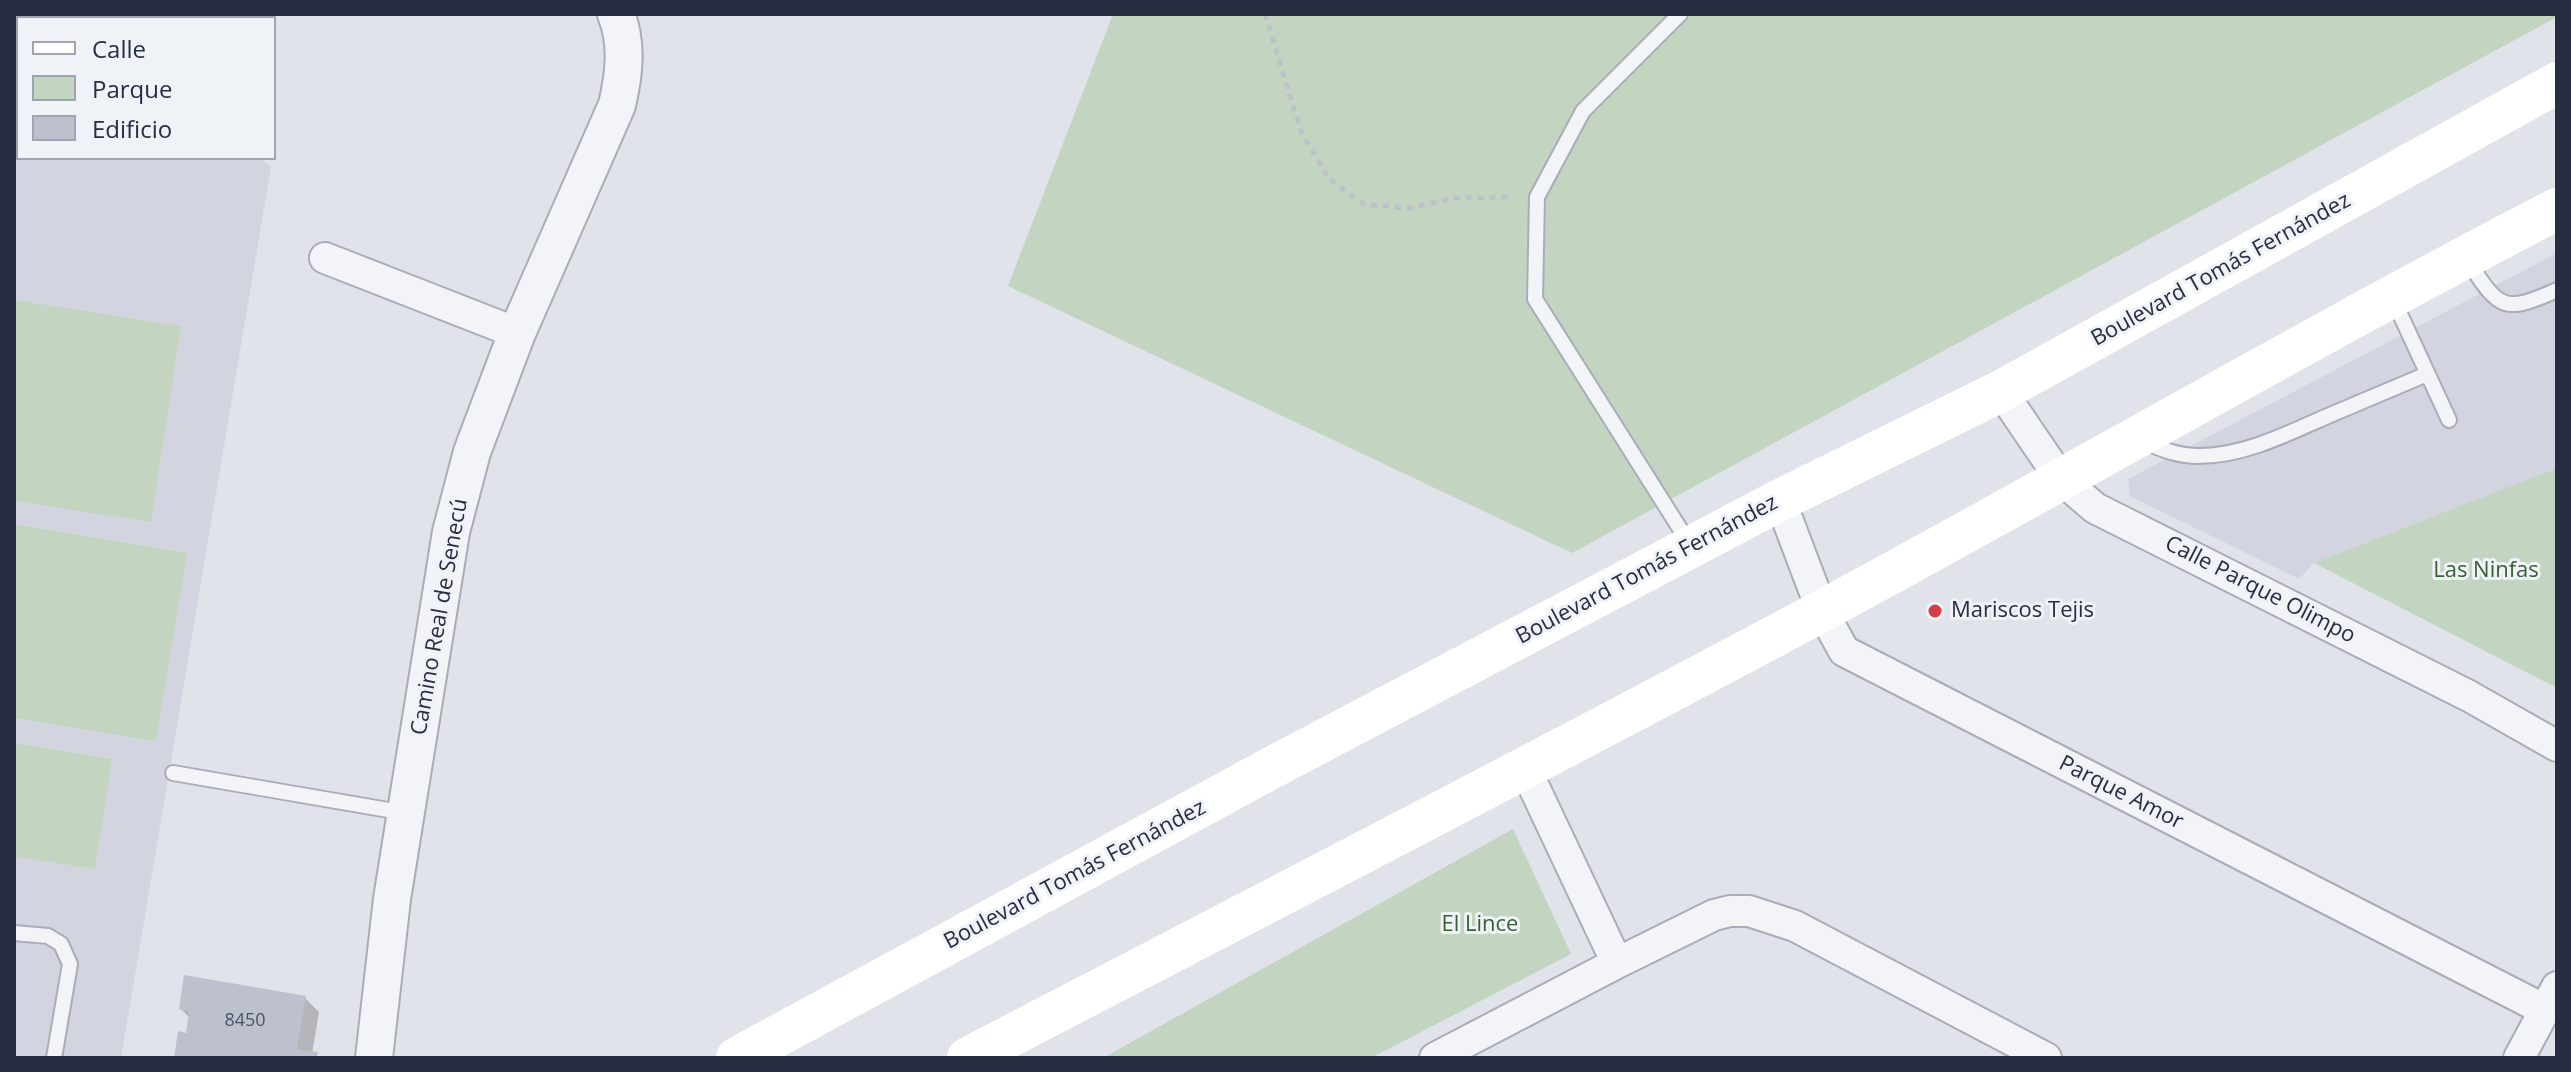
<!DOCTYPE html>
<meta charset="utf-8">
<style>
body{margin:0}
#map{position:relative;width:2571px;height:1072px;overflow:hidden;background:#e0e3ea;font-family:"Open Sans",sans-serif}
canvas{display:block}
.frame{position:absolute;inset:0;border:16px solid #272e42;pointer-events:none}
.legend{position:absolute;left:16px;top:16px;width:260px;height:144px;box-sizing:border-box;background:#eff2f7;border:2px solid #9fa4af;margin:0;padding:10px 14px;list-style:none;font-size:24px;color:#272e42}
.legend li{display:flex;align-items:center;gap:16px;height:40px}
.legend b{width:40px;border:2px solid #9fa4af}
</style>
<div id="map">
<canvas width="2571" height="1072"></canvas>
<div class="frame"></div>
<ul class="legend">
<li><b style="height:10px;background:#fff"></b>Calle</li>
<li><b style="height:22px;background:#c3d4c0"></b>Parque</li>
<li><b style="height:22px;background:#bdc1cd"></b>Edificio</li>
</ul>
</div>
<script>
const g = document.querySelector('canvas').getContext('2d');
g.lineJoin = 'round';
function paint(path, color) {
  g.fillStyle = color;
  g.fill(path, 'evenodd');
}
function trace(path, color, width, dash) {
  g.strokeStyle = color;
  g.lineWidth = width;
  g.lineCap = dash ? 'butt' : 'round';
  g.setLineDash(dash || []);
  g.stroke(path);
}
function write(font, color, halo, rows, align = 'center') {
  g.font = font + ' "Open Sans",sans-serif';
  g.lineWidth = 6;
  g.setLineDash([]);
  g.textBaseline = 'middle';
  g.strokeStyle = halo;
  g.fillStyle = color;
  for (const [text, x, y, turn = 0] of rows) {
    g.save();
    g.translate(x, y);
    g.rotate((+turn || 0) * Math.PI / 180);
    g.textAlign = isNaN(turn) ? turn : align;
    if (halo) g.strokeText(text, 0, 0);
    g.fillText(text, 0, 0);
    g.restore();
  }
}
paint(new Path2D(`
 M 14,14 L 74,14 L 79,18 L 18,18 L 18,158 L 260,158 L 271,167 L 121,1058 L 14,1058 Z
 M 2557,253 L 2557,468 L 2314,563 L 2299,579 L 2130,496 L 2128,479 Z`), '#d2d5df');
paint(new Path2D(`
 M 1113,14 L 2557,14 L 2557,17 L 1572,553 L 1008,286 Z
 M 14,300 L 181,326 L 151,522 L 14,501 Z
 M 2557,468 L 2557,688 L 2314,563 Z
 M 14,524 L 187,553 L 156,741 L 14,718 Z
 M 14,743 L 112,759 L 95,869 L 14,856 Z
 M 1513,829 L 1571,954 L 1371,1058 L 1103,1058 Z`), '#c3d4c0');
paint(new Path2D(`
 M 305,998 L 319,1012 L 312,1054 L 321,1058 L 176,1058 L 188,1035 L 190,1018 L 181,1009 Z`), '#0003');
paint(new Path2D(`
 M 184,975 L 306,996 L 297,1049 L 318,1052 L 317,1058 L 174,1058 L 178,1031 L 186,1033 L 189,1011 L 179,1009 Z`), '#bdc1cd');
const service = new Path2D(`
 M 1680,14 L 1583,111 L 1537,197 L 1535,299 L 1689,543
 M 2467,260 C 2499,308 2502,315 2557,290
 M 2394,301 L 2449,420
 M 2145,442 C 2163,450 2179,456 2199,456 C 2242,456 2285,435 2323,418 C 2358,403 2392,389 2427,374
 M 173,773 L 406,813
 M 14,933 L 48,936 L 61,944 L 70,964 L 54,1058`);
const minor = new Path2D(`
 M 325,258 L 517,333
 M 2001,391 L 2060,478 L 2095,508 L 2469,696 L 2557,746
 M 1780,500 L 1822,611 L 1844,651 L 2545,1010
 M 1525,768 L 1617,963
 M 1435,1058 L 1617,963 L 1714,915 L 1730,911 L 1749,911 L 1795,926 L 2046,1058
 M 2519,1058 L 2557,987`);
const tertiary = new Path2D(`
 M 374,1058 L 392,899 L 451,532 L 472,452 L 517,333 L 617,105 C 624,75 628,44 616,14`);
trace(service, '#a8adb8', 18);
trace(minor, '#a8adb8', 34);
trace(tertiary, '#a8adb8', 40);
trace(new Path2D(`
 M 1265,14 L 1301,132 L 1329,179 L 1364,204 L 1407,208 L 1456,198 L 1512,197`), '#bec1c9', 5, [6, 6]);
trace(service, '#f3f4f8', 14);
trace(minor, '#f3f4f8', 30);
trace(tertiary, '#f3f4f8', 36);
trace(new Path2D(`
 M 737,1058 L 1273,767 L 1691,547 L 1780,500 L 2001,391 L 2557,83
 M 968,1058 C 1252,910 1536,764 1818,613 C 2065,480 2308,338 2557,209`), '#fff', 42);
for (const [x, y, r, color] of [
 [1935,611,8,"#d63e45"]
]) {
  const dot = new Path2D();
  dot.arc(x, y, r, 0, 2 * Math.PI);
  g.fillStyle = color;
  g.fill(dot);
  trace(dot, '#eff2f7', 3);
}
write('18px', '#4c5365', null, [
 ["8450",245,1021]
]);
write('22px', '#272e42', '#eff2f7', [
 ["Boulevard Tomás Fernández",2221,270,-29],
 ["Boulevard Tomás Fernández",1647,570,-28],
 ["Calle Parque Olimpo",2260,590,27],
 ["Camino Real de Senecú",440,617,-80],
 ["Parque Amor",2121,793,27],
 ["Boulevard Tomás Fernández",1075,875,-28]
]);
write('22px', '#385f34', '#eff2f7', [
 ["Las Ninfas",2486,571],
 ["El Lince",1480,925]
]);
write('22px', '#272e42', '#eff2f7', [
 ["Mariscos Tejis",1951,611]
], 'left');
</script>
